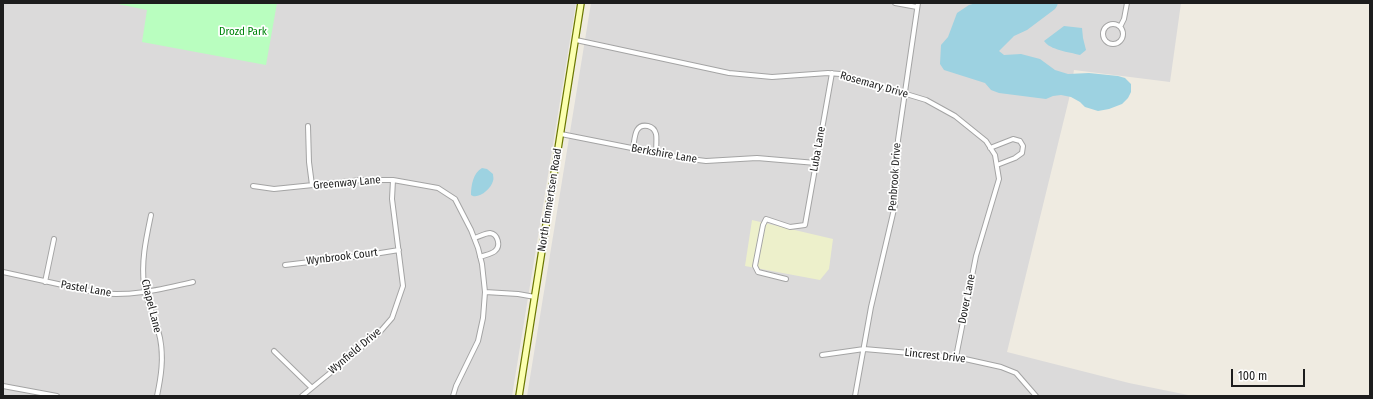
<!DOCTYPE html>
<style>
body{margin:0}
#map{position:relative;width:1373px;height:399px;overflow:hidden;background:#efebe1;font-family:"Fira Sans Condensed",sans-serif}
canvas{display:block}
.frame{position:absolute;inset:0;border:4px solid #1d1d1d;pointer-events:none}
.scale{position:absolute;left:1231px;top:369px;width:74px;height:18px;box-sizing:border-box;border:2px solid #1d1d1d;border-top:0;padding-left:5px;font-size:12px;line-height:14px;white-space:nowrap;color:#1d1d1d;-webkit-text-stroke:3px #fff;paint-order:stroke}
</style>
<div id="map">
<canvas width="1373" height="399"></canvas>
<div class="frame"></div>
<div class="scale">100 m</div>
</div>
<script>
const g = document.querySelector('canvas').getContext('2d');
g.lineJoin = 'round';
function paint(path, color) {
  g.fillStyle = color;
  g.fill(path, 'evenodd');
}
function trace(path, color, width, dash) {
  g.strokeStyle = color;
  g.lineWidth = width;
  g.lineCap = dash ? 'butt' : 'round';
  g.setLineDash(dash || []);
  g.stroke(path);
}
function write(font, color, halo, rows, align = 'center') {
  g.font = font + ' "Fira Sans Condensed",sans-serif';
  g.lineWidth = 3.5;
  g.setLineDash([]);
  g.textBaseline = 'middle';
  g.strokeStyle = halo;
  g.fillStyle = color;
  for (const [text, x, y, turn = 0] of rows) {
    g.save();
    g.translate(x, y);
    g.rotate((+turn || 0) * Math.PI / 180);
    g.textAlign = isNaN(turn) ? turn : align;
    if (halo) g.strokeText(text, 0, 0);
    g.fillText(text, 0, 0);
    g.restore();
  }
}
paint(new Path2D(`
 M 3,3 L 576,3 L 512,396 L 3,396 Z
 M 591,3 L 1181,3 L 1170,82 L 1074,70 L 1069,99 L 1007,352 L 1129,383 L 1193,396 L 527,396 Z`), '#dbdada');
paint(new Path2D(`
 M 752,220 L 833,239 L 829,269 L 820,280 L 745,266 Z`), '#edf0cb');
paint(new Path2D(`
 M 113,3 L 277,3 L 266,65 L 142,42 L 147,10 Z`), '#b9febf');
paint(new Path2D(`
 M 976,3 L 1058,3 L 1057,6 L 1055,9 L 1027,30 L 1014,36 L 999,51 L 1004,55 L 1021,54 L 1040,59 L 1055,70 L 1068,74 L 1089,73 L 1118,76 L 1125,78 L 1131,84 L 1131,92 L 1128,98 L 1122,104 L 1109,109 L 1098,111 L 1085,107 L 1080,102 L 1071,97 L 1061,95 L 1053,96 L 1046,99 L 999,93 L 991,90 L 985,83 L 944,70 L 940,64 L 941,45 L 948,37 L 957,13 L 969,5 Z
 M 1064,26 L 1082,28 L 1083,38 L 1086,50 L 1080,55 C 1069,52 1050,50 1044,41 Z
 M 482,168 L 487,169 L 493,174 C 493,176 494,179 493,181 C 491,189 478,200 471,195 C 471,186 473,173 482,168 Z`), '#9dd2e1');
const street = new Path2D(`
 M 895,3 L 917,7
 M1103 34a10 10 0 1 1 20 0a10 10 0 1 1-20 0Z
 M 1120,27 L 1124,19 L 1127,3
 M 576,40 L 729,73 L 772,77 L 828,73 L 840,74 L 926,100 L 955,116 L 986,141 L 995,155 L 999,179 L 976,256 L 956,357
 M 308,126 L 309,162 L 312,185
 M 561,134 L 682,158 L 706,161 L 757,158 L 816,163
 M 633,148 C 635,139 634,123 648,126 C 652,127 655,130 656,134 C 657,138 656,148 656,153
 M 990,148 L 1013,139 L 1020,141 L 1023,146 L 1022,153 L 1015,158 L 997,165
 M 253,186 L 274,189 L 362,180 L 393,180 L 438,188 L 455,199 L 471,230 L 478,248 L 482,264 L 485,292 L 483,318 L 478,341 L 456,386 L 453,396
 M 151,215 C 146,239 141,261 144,285 C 147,304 156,320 160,338 C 164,358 161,377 157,396
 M 474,238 C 479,237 485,233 490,233 C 498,234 501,246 495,251 C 492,254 485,255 480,257
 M 285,265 L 368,255 L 399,250
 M 3,272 L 99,293 C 131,297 162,289 193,282
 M 786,279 L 758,272 L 755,266 L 763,225 L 766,219 L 790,227 L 805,225 L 832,73
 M 45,282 L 54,239
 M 485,292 L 518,294 L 535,297
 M 274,351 L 311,387
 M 822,355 L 864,349 L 956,357 L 1001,367 L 1016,373 L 1036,396
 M 3,386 L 57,396
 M 302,396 L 379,333 L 392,318 L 403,286 L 392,199 L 393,180
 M 855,396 L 871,307 L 895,205 L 898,140 L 918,3`);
const secondary = new Path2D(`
 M 519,396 L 581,3`);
trace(street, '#a4a4a4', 6);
trace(secondary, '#6b7800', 8);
trace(street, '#fff', 4);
trace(secondary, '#fbffb0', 5.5);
write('11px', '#01850c', '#fff', [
 ["Drozd Park",243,32]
]);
write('11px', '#1d1d1d', '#fff', [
 ["Rosemary Drive",874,85,16],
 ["Luba Lane",818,149,-80],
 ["Berkshire Lane",664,154,10],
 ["Penbrook Drive",895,177,-86],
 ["Greenway Lane",347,183,-5],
 ["North Emmertsen Road",550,200,-81],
 ["Wynbrook Court",342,257,-7],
 ["Pastel Lane",86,289,10],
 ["Dover Lane",967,299,-79],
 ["Chapel Lane",151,306,76],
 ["Wynfield Drive",355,351,-40],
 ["Lincrest Drive",935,356,6]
]);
</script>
